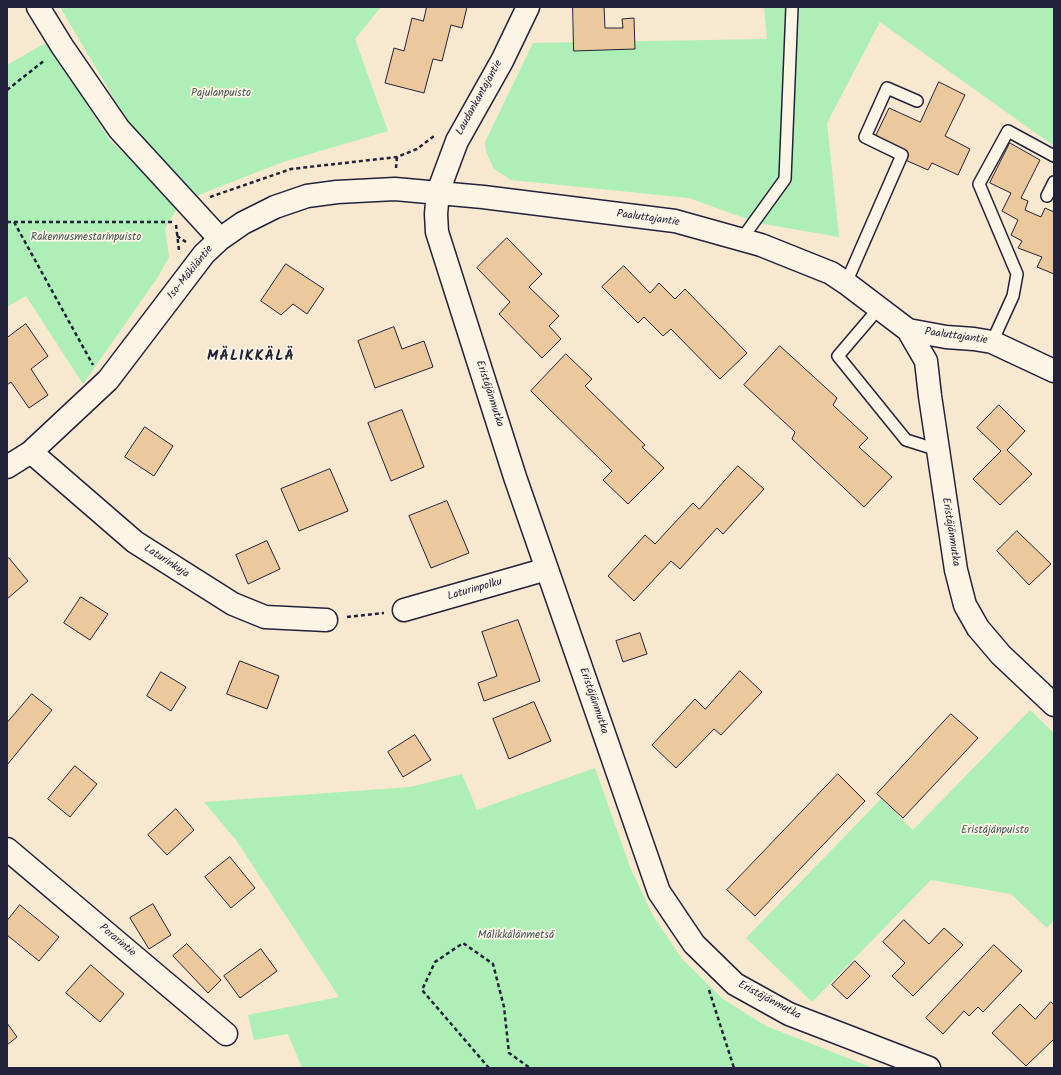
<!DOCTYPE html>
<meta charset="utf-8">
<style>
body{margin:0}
#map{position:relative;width:1061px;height:1075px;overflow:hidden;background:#f7e8cf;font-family:Kalam,sans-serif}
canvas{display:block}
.frame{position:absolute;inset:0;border:8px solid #22223b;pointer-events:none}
</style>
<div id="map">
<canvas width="1061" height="1075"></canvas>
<div class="frame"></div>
</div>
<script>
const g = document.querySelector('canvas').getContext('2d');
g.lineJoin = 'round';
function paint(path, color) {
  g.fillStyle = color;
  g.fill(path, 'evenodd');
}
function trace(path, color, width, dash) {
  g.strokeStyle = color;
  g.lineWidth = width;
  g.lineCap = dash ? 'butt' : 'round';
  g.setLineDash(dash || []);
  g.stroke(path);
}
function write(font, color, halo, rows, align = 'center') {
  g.font = font + ' Kalam,sans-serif';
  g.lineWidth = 3.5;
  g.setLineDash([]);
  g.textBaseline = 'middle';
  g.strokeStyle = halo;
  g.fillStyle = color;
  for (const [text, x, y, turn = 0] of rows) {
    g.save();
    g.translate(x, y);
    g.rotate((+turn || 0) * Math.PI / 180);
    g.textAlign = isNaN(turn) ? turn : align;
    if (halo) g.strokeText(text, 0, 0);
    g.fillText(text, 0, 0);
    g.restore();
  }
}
paint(new Path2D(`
 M 60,7 L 381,7 L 355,39 L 388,131 L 283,162 L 196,196 L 125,117 Z
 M 764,7 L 1054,7 L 1054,146 L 880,22 L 827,123 L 839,237 L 758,223 L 689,198 L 511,180 L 494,169 L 486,152 L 485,142 L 533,43 L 767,39 Z
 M 47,42 L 109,139 L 178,207 L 165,228 L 169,257 L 158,277 L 83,384 L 26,296 L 7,307 L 7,65 Z
 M 1030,710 L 1054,733 L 1054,920 L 1047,928 L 1011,894 L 931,880 L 812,1002 L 746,938 L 881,799 L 913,830 Z
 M 595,768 L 630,867 L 653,916 L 682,959 L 723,999 L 766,1026 L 873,1068 L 302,1068 L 288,1034 L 254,1040 L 248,1015 L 339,997 L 236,840 L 204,802 L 410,787 L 462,774 L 477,810 Z`), '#aeefb8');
const building = new Path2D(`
 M 427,7 L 467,7 L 462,28 L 451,25 L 442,61 L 433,59 L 424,93 L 385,83 L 394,48 L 404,51 L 412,18 L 423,21 Z
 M 573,7 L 604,7 L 605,28 L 623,28 L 622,19 L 634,18 L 635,49 L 574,51 Z
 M 939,82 L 965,95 L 945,136 L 970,149 L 958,175 L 932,163 L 928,170 L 903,159 L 875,137 L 889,108 L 920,122 Z
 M 1010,143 L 1040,160 L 1021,198 L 1028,201 L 1025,210 L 1041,217 L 1045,208 L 1054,212 L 1054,274 L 1037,267 L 1042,257 L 1018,248 L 1022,241 L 1011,235 L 1018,220 L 1002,211 L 1011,193 L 990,183 Z
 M 507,238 L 542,274 L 529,287 L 559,316 L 549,326 L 561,339 L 542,358 L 499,314 L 510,302 L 477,268 Z
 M 286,264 L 324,289 L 307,314 L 293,304 L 281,315 L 261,301 Z
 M 624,266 L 650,293 L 659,283 L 675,299 L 685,289 L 747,353 L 720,379 L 671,329 L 663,336 L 644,317 L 638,323 L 602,287 Z
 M 26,324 L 48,356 L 31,369 L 48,395 L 29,408 L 11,382 L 7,385 L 7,338 Z
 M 394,327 L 402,349 L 424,341 L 433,367 L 375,388 L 358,341 Z
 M 780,346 L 837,398 L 833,405 L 868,438 L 859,447 L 892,477 L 864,507 L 792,439 L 795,432 L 744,385 Z
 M 566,354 L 592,379 L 585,386 L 645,445 L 642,447 L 664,468 L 628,504 L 603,480 L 612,471 L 531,391 Z
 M 999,405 L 1025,431 L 1007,450 L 1032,474 L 1000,505 L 973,479 L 1001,451 L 977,428 Z
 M 402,410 L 424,467 L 391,481 L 368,423 Z
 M 145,427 L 173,446 L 154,476 L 125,457 Z
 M 738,466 L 764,489 L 723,534 L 717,528 L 680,569 L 671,561 L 634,601 L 608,576 L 645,535 L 655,544 L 693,503 L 699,509 Z
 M 330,469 L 348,511 L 299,531 L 281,489 Z
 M 447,501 L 469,553 L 431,568 L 409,516 Z
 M 1017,531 L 1051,564 L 1029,585 L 997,551 Z
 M 267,541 L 280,569 L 248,584 L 236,555 Z
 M 9,558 L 28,581 L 7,599 L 7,559 Z
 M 81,597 L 108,614 L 90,640 L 64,623 Z
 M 518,620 L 540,681 L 484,701 L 478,683 L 497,676 L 482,632 Z
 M 640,633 L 647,654 L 623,662 L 616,641 Z
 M 240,661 L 279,676 L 267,709 L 227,694 Z
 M 740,671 L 762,692 L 721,735 L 714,729 L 676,768 L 652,745 L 695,699 L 705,709 Z
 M 161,672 L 186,687 L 171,711 L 147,696 Z
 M 32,694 L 52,710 L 7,765 L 7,723 Z
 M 534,702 L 551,741 L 509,759 L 493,719 Z
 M 951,714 L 978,738 L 903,818 L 877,794 Z
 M 415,735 L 431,760 L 403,777 L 388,752 Z
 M 75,766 L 97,784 L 70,817 L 48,799 Z
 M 838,774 L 865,801 L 755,916 L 727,890 Z
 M 176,809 L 194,830 L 167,855 L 148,835 Z
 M 230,857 L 255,888 L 231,908 L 205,877 Z
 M 153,904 L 171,935 L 149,949 L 130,918 Z
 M 20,905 L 59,937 L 39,961 L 7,935 L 7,921 Z
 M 904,920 L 929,944 L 944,928 L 963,945 L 913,996 L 892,976 L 905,963 L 883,942 Z
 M 187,944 L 221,980 L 208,993 L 173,956 Z
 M 994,945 L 1022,971 L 983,1012 L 978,1007 L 969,1016 L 964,1011 L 943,1034 L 926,1018 Z
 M 261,949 L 277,971 L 240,998 L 224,976 Z
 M 855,961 L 870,976 L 847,999 L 832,985 Z
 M 91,965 L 124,994 L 100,1022 L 66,993 Z
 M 1051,1002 L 1054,1005 L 1054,1039 L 1026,1066 L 992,1033 L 1020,1004 L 1035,1019 Z
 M 7,1023 L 17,1037 L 7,1045 Z`);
paint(building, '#ebc99c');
trace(building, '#22223b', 1);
const lane = new Path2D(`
 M 1047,196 L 1054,182
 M 741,240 L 785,179 L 792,7
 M 846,283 L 902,155 L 865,137 L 887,88 L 917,101
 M 879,308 L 838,356 L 906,440 L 938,450
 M 992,342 L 1013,296 L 1017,274 L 979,184 L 1008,131 L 1054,156`);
const street = new Path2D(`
 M 528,7 L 502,61 L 457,141 L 438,192 L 436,214 L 437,232 L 515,477 L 659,892 L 694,944 L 735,984 L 789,1014 L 929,1068
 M 220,239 L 243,223 L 275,207 L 307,196 L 337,192 L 395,189 L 483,197 L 675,221 L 761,245 L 831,273 L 846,283 L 908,330 L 946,337 L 974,339 L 992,342 L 1054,371
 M 908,330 L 926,361 L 930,396 L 956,570 L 965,605 L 978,628 L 1001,655 L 1054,705
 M 31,452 L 135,542 L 233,604 L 265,617 L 326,620
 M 7,467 L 31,452 L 108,380 L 204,254 L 220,239 L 119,129 L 62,46 L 38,7
 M 404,610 L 547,569
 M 7,849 L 226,1034`);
trace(lane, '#22223b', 14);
trace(street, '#22223b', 25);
trace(new Path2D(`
 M 7,90 L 45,60
 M 396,168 L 397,157
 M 210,197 L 291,169 L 397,157 L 417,149 L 434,136
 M 7,222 L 174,222
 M 14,222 L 93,365
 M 176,225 L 179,250
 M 177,236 L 186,242
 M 347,617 L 384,613
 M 709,990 L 734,1068
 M 489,1068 L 422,990 L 435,962 L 463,943 L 493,964 L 504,1007 L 509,1053 L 530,1068`), '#22223b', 2.5, [4, 3]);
trace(lane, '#fcf5e5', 11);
trace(street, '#fcf5e5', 22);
write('11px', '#45555a', '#fcf5e5', [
 ["Pajulanpuisto",221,94],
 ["Rakennusmestarinpuisto",86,238],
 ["Eristäjänpuisto",995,831],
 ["Mälikkälänmetsä",516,936]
]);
write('11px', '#22223b', '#fcf5e5', [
 ["Laudankantajantie",480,98,-61],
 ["Paaluttajantie",648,219,8],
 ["Iso-Mäkiläntie",191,273,-51],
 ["Paaluttajantie",956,337,8],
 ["Eristäjänmutka",489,394,72],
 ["Eristäjänmutka",950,532,81],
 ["Laturinkuja",166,562,33],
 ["Laturinpolku",475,590,-16],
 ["Eristäjänmutka",593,701,71],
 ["Porarintie",117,941,40],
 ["Eristäjänmutka",769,1001,28]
]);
g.letterSpacing = '1px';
write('bold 15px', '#22223b', '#fcf5e5', [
 ["MÄLIKKÄLÄ",251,357]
]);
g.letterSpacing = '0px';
</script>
